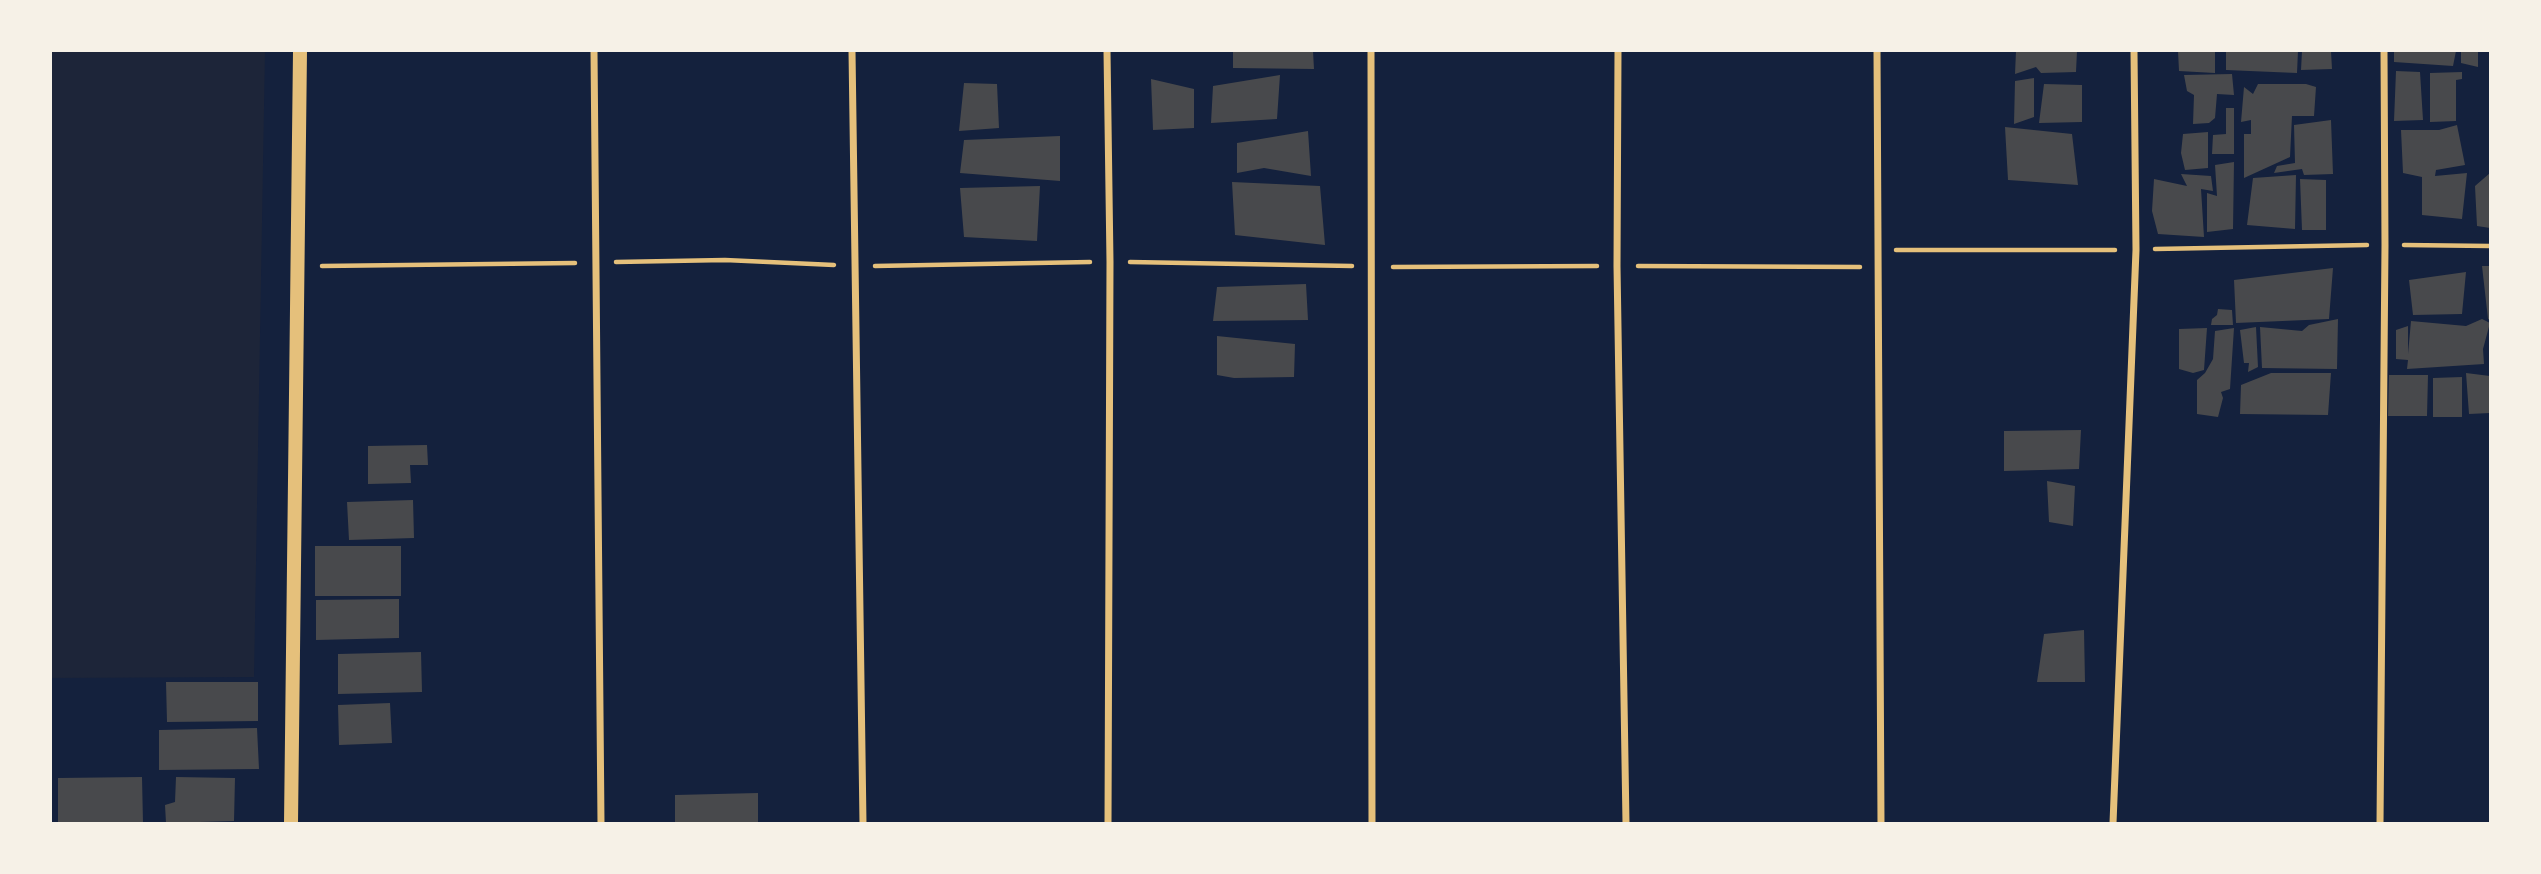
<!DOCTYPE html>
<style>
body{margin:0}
#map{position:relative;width:2541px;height:874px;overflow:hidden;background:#14213d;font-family:"Space Grotesk",sans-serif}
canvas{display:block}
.frame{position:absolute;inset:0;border:52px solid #f6f1e7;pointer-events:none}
</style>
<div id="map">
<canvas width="2541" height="874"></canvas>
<div class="frame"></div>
</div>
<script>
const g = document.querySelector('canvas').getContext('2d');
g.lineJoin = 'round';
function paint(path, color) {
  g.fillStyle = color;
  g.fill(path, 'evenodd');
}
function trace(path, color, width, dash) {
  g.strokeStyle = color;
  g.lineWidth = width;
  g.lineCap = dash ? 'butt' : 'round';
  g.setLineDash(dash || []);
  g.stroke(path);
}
paint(new Path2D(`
 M 51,51 L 265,51 L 254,677 L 51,678 Z`), '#1d2539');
paint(new Path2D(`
 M 1233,51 L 1313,51 L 1314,69 L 1233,68 Z
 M 2016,51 L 2077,51 L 2076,72 L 2041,73 L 2036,67 L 2015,74 Z
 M 2178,51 L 2215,51 L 2215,73 L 2179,71 Z
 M 2226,51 L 2298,51 L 2297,73 L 2226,70 Z
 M 2302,51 L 2331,51 L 2332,69 L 2301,70 Z
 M 2394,51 L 2456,51 L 2453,66 L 2394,62 Z
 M 2461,51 L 2478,51 L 2478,67 L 2461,63 Z
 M 2396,71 L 2420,72 L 2423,120 L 2394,121 Z
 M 2462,72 L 2462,79 L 2456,80 L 2456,121 L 2430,122 L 2430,73 Z
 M 2232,74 L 2234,95 L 2217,94 L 2215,118 L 2209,123 L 2193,124 L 2194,95 L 2187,91 L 2184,75 Z
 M 1280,75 L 1277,119 L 1211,123 L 1213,86 Z
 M 2034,78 L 2034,117 L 2014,124 L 2015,81 Z
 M 1151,79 L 1194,89 L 1194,128 L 1153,130 Z
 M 964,83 L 997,84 L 999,128 L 959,131 Z
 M 2044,84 L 2082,85 L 2082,122 L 2039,123 Z
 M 2258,84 L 2306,84 L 2316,87 L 2314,116 L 2292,116 L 2290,157 L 2244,178 L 2244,134 L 2251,134 L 2251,120 L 2241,122 L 2244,87 L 2253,94 Z
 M 2226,108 L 2234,108 L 2234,154 L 2212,154 L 2213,135 L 2226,134 Z
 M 2331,120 L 2333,174 L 2304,175 L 2302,169 L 2274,173 L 2277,166 L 2295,163 L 2294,125 Z
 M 2457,125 L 2465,165 L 2436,170 L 2435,176 L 2467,173 L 2462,219 L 2422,215 L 2422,177 L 2403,173 L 2401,130 L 2439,130 Z
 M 2005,127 L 2072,134 L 2078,185 L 2008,180 Z
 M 1308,131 L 1311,176 L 1264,168 L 1237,173 L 1237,143 Z
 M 2208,132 L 2208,168 L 2185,170 L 2181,153 L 2183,134 Z
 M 1060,136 L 1060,181 L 960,173 L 964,140 Z
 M 2234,162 L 2233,229 L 2207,232 L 2207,193 L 2217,196 L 2215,165 Z
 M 2490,173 L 2490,228 L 2477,226 L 2475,186 Z
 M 2181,174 L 2211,176 L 2213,191 L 2201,189 L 2204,237 L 2158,234 L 2152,211 L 2154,179 L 2187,186 Z
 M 2296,175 L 2295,229 L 2247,225 L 2253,178 Z
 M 2300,179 L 2326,180 L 2326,230 L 2302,230 Z
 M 1232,182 L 1320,186 L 1325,245 L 1235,235 Z
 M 1040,186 L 1037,241 L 964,237 L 960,188 Z
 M 2482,266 L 2490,266 L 2490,320 L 2488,319 Z
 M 2333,268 L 2329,319 L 2236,323 L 2234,280 Z
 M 2466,272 L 2462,314 L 2413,315 L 2409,280 Z
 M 1306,284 L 1308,320 L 1213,321 L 1217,287 Z
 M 2218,309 L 2232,310 L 2233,325 L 2211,325 L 2212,319 L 2217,315 Z
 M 2338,319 L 2337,369 L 2262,368 L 2260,327 L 2302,331 L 2309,325 Z
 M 2482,319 L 2490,323 L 2483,349 L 2484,364 L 2407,369 L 2408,360 L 2396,359 L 2396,330 L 2408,326 L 2408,354 L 2411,321 L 2466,326 Z
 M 2256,327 L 2258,367 L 2248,372 L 2249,363 L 2244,363 L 2240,330 Z
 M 2207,328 L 2204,370 L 2193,373 L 2179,369 L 2179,329 Z
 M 2234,328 L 2230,389 L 2221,392 L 2223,398 L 2218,417 L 2197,414 L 2197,380 L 2205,373 L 2213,359 L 2215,331 Z
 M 1217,336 L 1295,344 L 1294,377 L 1234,378 L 1217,375 Z
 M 2271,373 L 2331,373 L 2328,415 L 2240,414 L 2241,385 Z
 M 2466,373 L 2490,376 L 2490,413 L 2469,414 Z
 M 2389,375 L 2428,375 L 2427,416 L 2388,416 Z
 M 2462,377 L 2462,417 L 2433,417 L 2433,378 Z
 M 2081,430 L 2079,469 L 2004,471 L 2004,431 Z
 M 427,445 L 428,465 L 410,465 L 411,483 L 368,484 L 368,446 Z
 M 2047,481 L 2075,486 L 2073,526 L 2049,522 Z
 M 413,500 L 414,538 L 349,540 L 347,502 Z
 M 315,546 L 401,546 L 401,596 L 315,596 Z
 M 399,599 L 399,638 L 316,640 L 316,600 Z
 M 2084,630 L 2085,682 L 2037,682 L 2044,634 Z
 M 421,652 L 422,692 L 338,694 L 338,654 Z
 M 166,682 L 258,682 L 258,721 L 167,722 Z
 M 390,703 L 392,743 L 339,745 L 338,705 Z
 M 257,728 L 259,769 L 159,770 L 159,730 Z
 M 142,777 L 143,823 L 58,823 L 58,778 Z
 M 176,777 L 235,778 L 234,821 L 166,823 L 165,805 L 175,802 Z
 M 758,793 L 758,823 L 675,823 L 675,795 Z`), '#48494c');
trace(new Path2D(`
 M 2404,245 L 2490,246
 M 2155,249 L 2367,245
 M 1896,250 L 2115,250
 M 616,262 L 725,260 L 834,265
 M 1130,262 L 1352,266
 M 322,266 L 575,263
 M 875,266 L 1090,262
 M 1638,266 L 1860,267
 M 1393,267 L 1597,266`), '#e5c07b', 4.5);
trace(new Path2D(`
 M 594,51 L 601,823
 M 852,51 L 863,823
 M 1107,51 L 1110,262 L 1108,823
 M 1371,51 L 1372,823
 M 1618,51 L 1617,266 L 1626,823
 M 1877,51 L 1881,823
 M 2113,823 L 2136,250 L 2134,51
 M 2380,823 L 2385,245 L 2384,51`), '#e5c07b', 7);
trace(new Path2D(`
 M 291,823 L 300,51`), '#e5c07b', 14);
</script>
